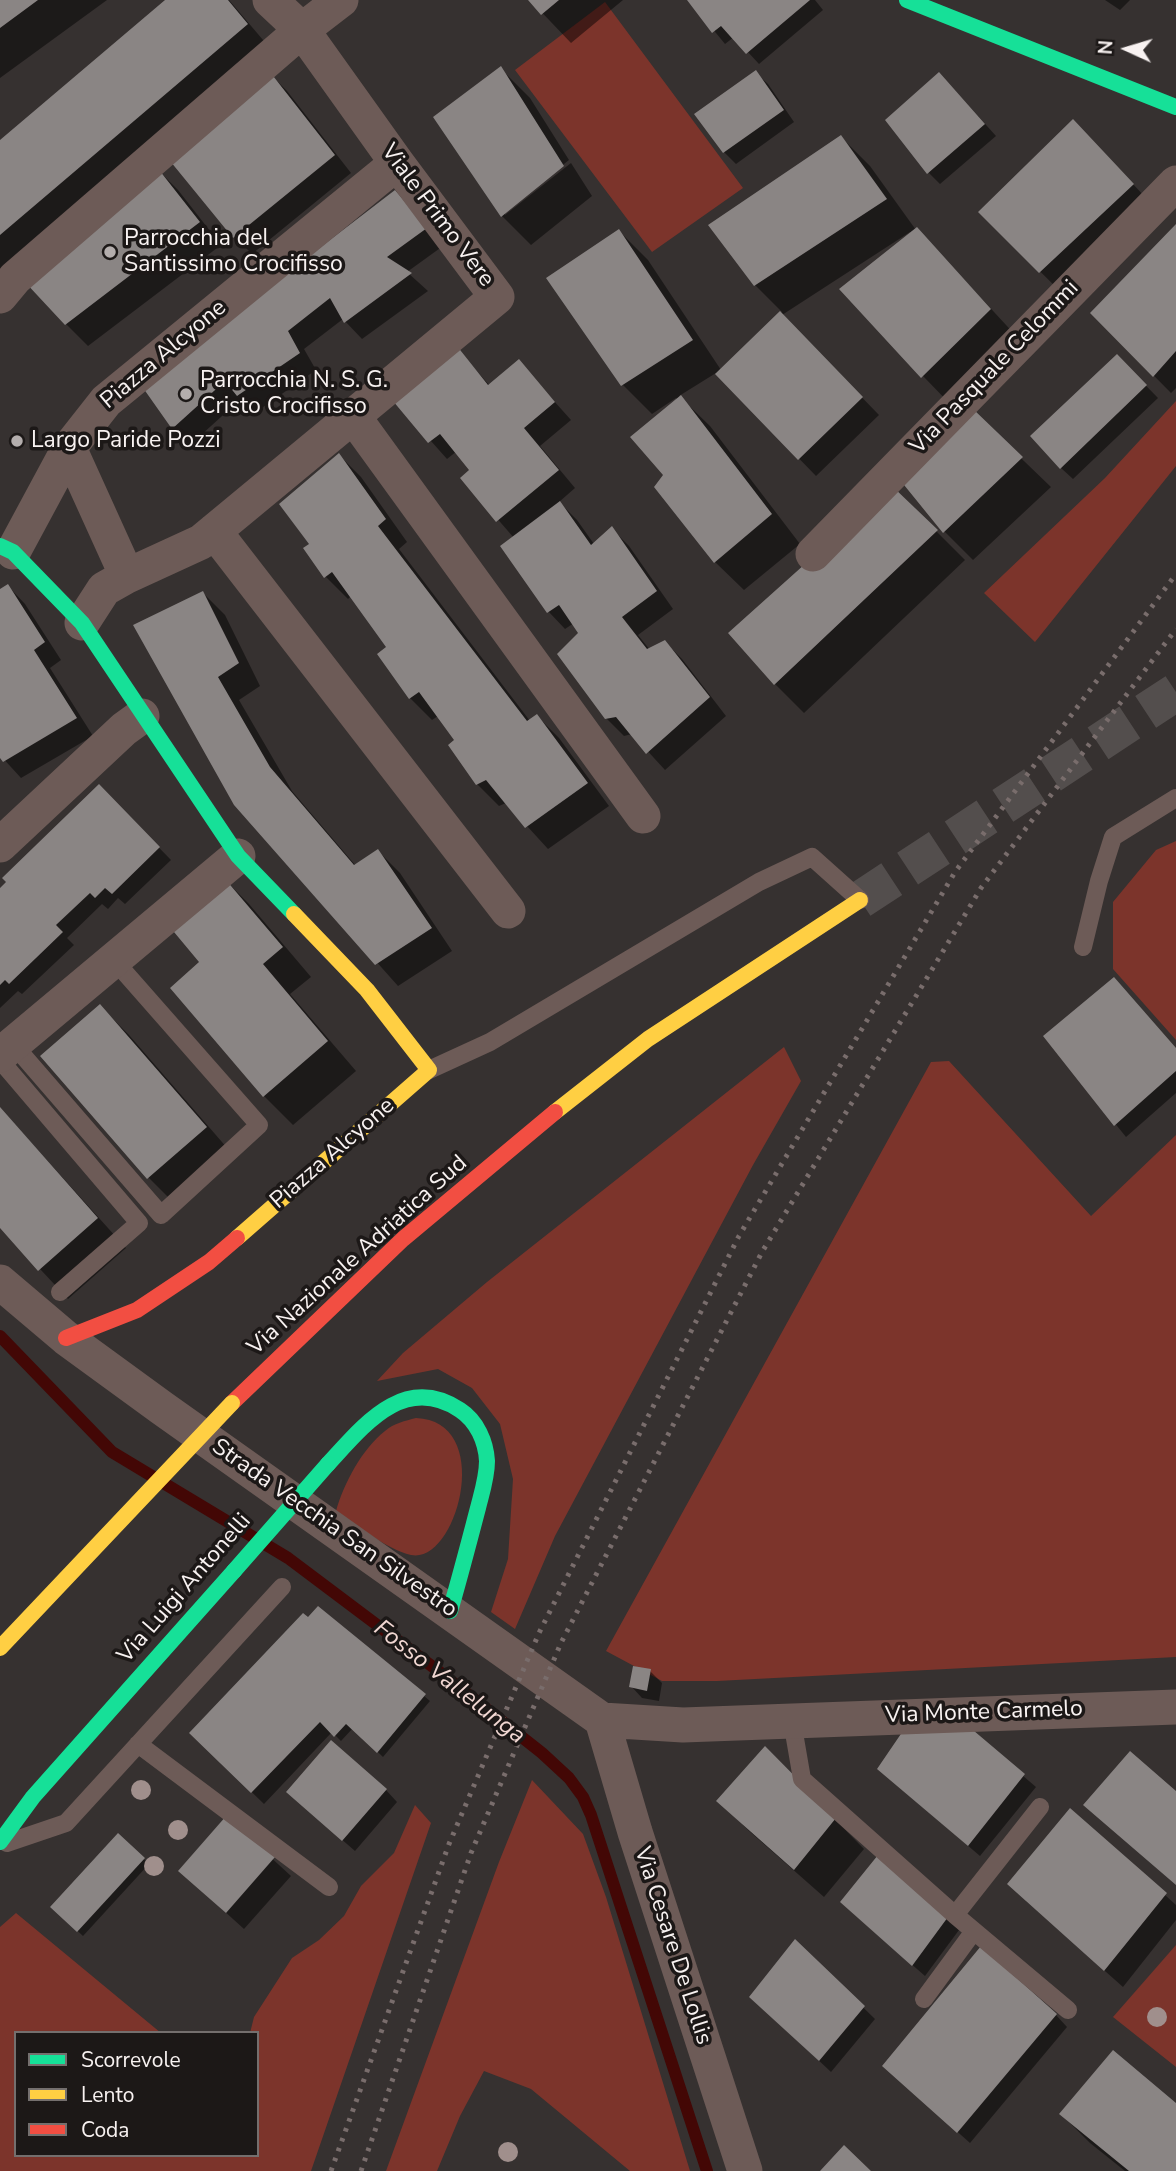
<!DOCTYPE html>
<style>
body{margin:0}
#map{position:relative;width:1176px;height:2171px;overflow:hidden;background:#363130;font-family:"Nunito Sans",sans-serif}
canvas{display:block}
.legend{position:absolute;left:14px;top:2031px;width:245px;height:126px;box-sizing:border-box;background:#1c1817;border:2px solid #746f6e;margin:0;padding:9px 12px;list-style:none;font-size:21px;color:#f8f2f1}
.legend li{display:flex;align-items:center;gap:14px;height:35px}
.legend b{width:35px;border:2px solid #746f6e}
.north{position:absolute;left:1092px;top:14px;width:70px;height:70px;-webkit-text-stroke:5px #1c1817;paint-order:stroke;rotate:274deg;font-size:19px;font-weight:700;line-height:28px;text-align:center;color:#f8f2f1}
.north::after{content:'';display:block;margin:auto;width:24px;height:32px;background:#f8f2f1;clip-path:polygon(50% 0,100% 100%,50% 72%,0 100%)}
</style>
<div id="map">
<canvas width="1176" height="2171"></canvas>
<ul class="legend">
<li><b style="height:9px;background:#16e098"></b>Scorrevole</li>
<li><b style="height:9px;background:#ffcf43"></b>Lento</li>
<li><b style="height:9px;background:#f24e42"></b>Coda</li>
</ul>
<div class="north">N</div>
</div>
<script>
const g = document.querySelector('canvas').getContext('2d');
g.lineJoin = 'round';
function paint(path, color) {
  g.fillStyle = color;
  g.fill(path, 'evenodd');
}
function trace(path, color, width, dash) {
  g.strokeStyle = color;
  g.lineWidth = width;
  g.lineCap = dash ? 'butt' : 'round';
  g.setLineDash(dash || []);
  g.stroke(path);
}
function write(font, color, halo, rows, align = 'center') {
  g.font = font + ' "Nunito Sans",sans-serif';
  g.lineWidth = 7;
  g.setLineDash([]);
  g.textBaseline = 'middle';
  g.strokeStyle = halo;
  g.fillStyle = color;
  for (const [text, x, y, turn = 0] of rows) {
    g.save();
    g.translate(x, y);
    g.rotate((+turn || 0) * Math.PI / 180);
    g.textAlign = isNaN(turn) ? turn : align;
    if (halo) g.strokeText(text, 0, 0);
    g.fillText(text, 0, 0);
    g.restore();
  }
}
paint(new Path2D(`
 M 605,2 L 743,188 L 652,252 L 515,70 Z
 M 1176,401 L 1176,466 L 1035,642 L 984,593 L 1105,478 Z
 M 1176,841 L 1176,1040 L 1113,969 L 1113,902 L 1156,850 Z
 M 784,1047 L 801,1081 L 753,1165 L 555,1536 L 515,1629 L 491,1612 L 508,1559 L 513,1479 L 500,1424 L 472,1388 L 438,1369 L 377,1381 L 403,1353 L 487,1282 Z
 M 949,1061 L 1091,1216 L 1176,1135 L 1176,1657 L 717,1681 L 662,1681 L 606,1651 L 931,1062 Z
 M 416,1418 C 496,1421 457,1565 411,1555 C 386,1549 357,1525 336,1511 C 344,1483 362,1449 385,1431 C 394,1423 405,1421 416,1418 Z
 M 532,1780 L 583,1834 L 606,1897 L 690,2171 L 630,2171 L 531,2089 L 484,2071 L 460,2116 L 437,2171 L 386,2171 L 499,1862 Z
 M 415,1805 L 431,1823 L 311,2171 L 0,2171 L 0,1927 L 16,1913 L 161,2033 L 16,2033 L 16,2155 L 257,2155 L 257,2033 L 250,2033 L 254,2017 L 292,1958 L 319,1940 L 344,1916 L 361,1886 L 394,1853 Z
 M 1176,1945 L 1176,2067 L 1113,2017 Z`), '#7c342b');
paint(new Path2D(`
 M 0,0 L 107,0 L 0,78 Z
 M 167,0 L 229,0 L 269,47 L 0,276 L 0,143 Z
 M 530,0 L 623,0 L 571,43 Z
 M 689,0 L 815,0 L 823,10 L 759,64 L 734,37 L 725,44 Z
 M 1105,0 L 1130,0 L 1120,10 Z
 M 501,69 L 530,98 L 569,160 L 505,211 L 505,215 L 571,163 L 592,196 L 531,245 L 502,216 Z
 M 756,73 L 768,84 L 794,122 L 736,164 L 724,152 Z
 M 270,74 L 287,91 L 351,173 L 252,254 L 235,237 L 169,157 Z
 M 951,86 L 996,136 L 940,184 L 929,173 Z
 M 841,137 L 870,166 L 916,230 L 945,259 L 1019,339 L 951,405 L 923,376 L 910,232 L 782,315 L 879,415 L 816,476 L 716,373 L 679,396 L 710,426 L 800,544 L 744,590 L 715,562 L 665,475 L 678,400 L 676,398 L 652,414 L 623,385 L 619,231 L 648,260 L 721,370 L 782,312 L 755,285 Z
 M 1102,151 L 1161,214 L 1070,301 L 980,212 Z
 M 156,168 L 178,190 L 221,245 L 88,346 L 66,324 Z
 M 395,193 L 443,246 L 407,272 L 428,291 L 362,339 L 343,319 L 304,349 L 316,370 L 256,412 L 242,398 L 190,445 L 173,428 L 144,385 Z
 M 1176,227 L 1176,388 L 1171,393 L 1092,313 Z
 M 453,344 L 490,386 L 519,362 L 571,420 L 540,446 L 575,488 L 559,502 L 577,520 L 594,544 L 612,529 L 629,546 L 673,609 L 638,635 L 650,650 L 665,642 L 682,659 L 726,716 L 665,770 L 632,734 L 624,736 L 606,718 L 580,633 L 574,623 L 565,629 L 548,611 L 514,538 L 462,478 L 472,470 L 457,451 L 447,459 L 390,395 Z
 M 1117,356 L 1158,398 L 1073,479 L 1061,468 Z
 M 972,411 L 1051,487 L 973,560 L 944,531 Z
 M 339,455 L 361,477 L 407,542 L 399,549 L 530,721 L 537,716 L 559,738 L 609,806 L 548,849 L 506,803 L 499,806 L 477,784 L 456,740 L 438,716 L 432,720 L 410,698 L 389,647 L 351,596 L 348,599 L 326,577 L 305,549 L 311,545 Z
 M 936,531 L 965,560 L 804,713 L 775,684 Z
 M 8,586 L 25,604 L 61,660 L 50,668 L 93,736 L 21,778 L 0,755 L 0,591 Z
 M 203,593 L 225,615 L 260,686 L 239,700 L 292,791 L 356,866 L 378,851 L 400,873 L 452,951 L 398,986 L 236,804 Z
 M 99,786 L 171,860 L 125,904 L 118,898 L 108,909 L 102,904 L 67,938 L 74,945 L 22,994 L 18,991 L 0,1008 L 0,890 Z
 M 220,875 L 249,904 L 311,977 L 290,994 L 356,1071 L 293,1125 L 264,1096 L 202,962 Z
 M 100,1006 L 129,1035 L 235,1157 L 178,1207 L 149,1178 L 43,1056 Z
 M 1045,1037 L 1176,1049 L 1176,1093 L 1126,1137 Z
 M 0,1108 L 126,1248 L 68,1299 L 0,1226 Z
 M 319,1609 L 430,1701 L 383,1757 L 353,1728 L 341,1741 L 332,1732 L 264,1804 L 191,1733 Z
 M 650,1671 L 662,1683 L 659,1701 L 642,1698 L 631,1686 Z
 M 966,1727 L 1036,1787 L 980,1856 L 891,1780 Z
 M 765,1748 L 864,1849 L 824,1897 L 748,1830 L 719,1801 Z
 M 386,1790 L 397,1802 L 355,1851 L 300,1803 Z
 M 227,1817 L 291,1876 L 244,1929 L 180,1871 Z
 M 118,1835 L 149,1864 L 83,1936 L 52,1907 Z
 M 1165,1895 L 1176,1905 L 1176,1920 L 1123,1987 L 1026,1901 Z
 M 854,1914 L 947,1918 L 959,1930 L 925,1976 Z
 M 796,1942 L 875,2019 L 831,2072 L 763,2008 Z
 M 1056,2015 L 1067,2027 L 970,2143 L 896,2077 Z
 M 1176,2105 L 1176,2171 L 1125,2171 L 1090,2143 L 1061,2114 Z`), '#0007');
trace(new Path2D(`
 M 0,1336 L 112,1452 L 288,1558 L 437,1670 L 542,1753 L 569,1778 L 583,1797 L 591,1815 L 707,2171`), '#430705', 12);
paint(new Path2D(`
 M 0,0 L 38,0 L 0,28 Z
 M 165,0 L 228,0 L 248,24 L 0,235 L 0,140 Z
 M 528,0 L 559,0 L 541,15 Z
 M 687,0 L 810,0 L 746,54 L 721,26 L 712,33 Z
 M 501,66 L 564,166 L 501,217 L 433,117 Z
 M 756,70 L 784,110 L 723,153 L 694,114 Z
 M 270,72 L 335,155 L 233,238 L 166,156 Z
 M 939,72 L 985,124 L 927,174 L 885,120 Z
 M 1073,119 L 1134,184 L 1039,273 L 978,212 Z
 M 841,135 L 887,199 L 754,286 L 708,225 Z
 M 156,166 L 200,222 L 65,325 L 24,281 Z
 M 395,190 L 427,228 L 387,257 L 412,273 L 344,323 L 330,298 L 288,331 L 300,353 L 237,396 L 225,381 L 172,429 L 141,385 Z
 M 1176,224 L 1176,351 L 1153,377 L 1090,313 Z
 M 917,227 L 991,309 L 921,378 L 839,289 Z
 M 619,229 L 693,340 L 621,386 L 546,278 Z
 M 780,311 L 863,397 L 798,460 L 715,374 Z
 M 453,341 L 488,385 L 519,359 L 555,402 L 524,428 L 559,470 L 496,522 L 460,478 L 469,470 L 440,434 L 428,443 L 388,395 Z
 M 1117,354 L 1147,385 L 1060,469 L 1030,436 Z
 M 681,395 L 772,514 L 714,563 L 654,487 L 663,475 L 630,437 Z
 M 972,408 L 1023,457 L 943,533 L 900,480 Z
 M 339,453 L 386,519 L 378,526 L 527,721 L 537,714 L 588,783 L 525,828 L 486,780 L 476,785 L 448,745 L 454,740 L 419,692 L 409,699 L 377,654 L 386,647 L 332,572 L 324,578 L 303,548 L 309,544 L 279,504 Z
 M 892,486 L 938,530 L 774,685 L 728,633 Z
 M 560,501 L 591,545 L 612,526 L 657,591 L 622,617 L 647,649 L 665,640 L 710,697 L 646,754 L 616,717 L 605,719 L 557,654 L 578,633 L 559,605 L 547,613 L 500,546 Z
 M 8,584 L 45,642 L 34,650 L 77,718 L 3,762 L 0,758 L 0,589 Z
 M 203,591 L 239,663 L 218,677 L 270,767 L 354,865 L 378,849 L 432,928 L 375,965 L 234,805 L 133,625 Z
 M 99,784 L 160,847 L 112,894 L 105,888 L 95,898 L 90,893 L 56,925 L 63,932 L 9,984 L 5,980 L 0,985 L 0,888 L 6,882 L 2,878 Z
 M 220,873 L 283,947 L 263,964 L 328,1041 L 263,1097 L 170,988 L 199,962 L 164,920 Z
 M 1114,977 L 1176,1048 L 1176,1071 L 1114,1126 L 1043,1036 Z
 M 100,1004 L 207,1127 L 147,1179 L 40,1056 Z
 M 0,1107 L 98,1218 L 38,1271 L 0,1228 Z
 M 318,1606 L 426,1694 L 377,1753 L 346,1724 L 334,1737 L 320,1722 L 251,1793 L 189,1733 L 303,1613 L 308,1617 Z
 M 633,1666 L 651,1669 L 647,1691 L 629,1687 Z
 M 907,1725 L 967,1725 L 1025,1774 L 968,1846 L 877,1769 Z
 M 331,1740 L 387,1789 L 342,1841 L 286,1792 Z
 M 765,1746 L 836,1818 L 794,1870 L 716,1801 Z
 M 1130,1751 L 1176,1791 L 1176,1885 L 1083,1805 Z
 M 1070,1808 L 1167,1893 L 1104,1971 L 1007,1884 Z
 M 227,1815 L 275,1857 L 226,1913 L 178,1871 Z
 M 118,1833 L 145,1858 L 77,1932 L 50,1907 Z
 M 878,1855 L 948,1917 L 912,1966 L 840,1902 Z
 M 795,1939 L 865,2006 L 819,2061 L 749,1997 Z
 M 981,1946 L 1057,2014 L 957,2133 L 882,2066 Z
 M 1113,2050 L 1176,2103 L 1176,2171 L 1129,2171 L 1059,2114 Z
 M 844,2145 L 871,2171 L 820,2171 Z`), '#8a8584');
trace(new Path2D(`
 M 860,900 L 1176,692`), '#534e4d', 38, [38, 19]);
trace(new Path2D(`
 M 1083,947 L 1099,881 L 1113,837 L 1176,798
 M 13,1044 L 161,1215 L 259,1125 L 113,959
 M 0,1060 L 139,1223 L 60,1292
 M 429,1070 L 490,1042 L 759,882 L 812,857 L 860,900
 M 792,1721 L 802,1779 L 955,1915 L 1068,2010
 M 138,1744 L 329,1887
 M 7,1843 L 66,1823 L 282,1587
 M 955,1915 L 1040,1807
 M 924,1999 L 974,1931`), '#6d5b57', 18);
trace(new Path2D(`
 M 0,296 L 15,278 L 302,30 L 341,0
 M 353,416 L 643,816
 M 69,448 L 106,401 L 397,163
 M 214,531 L 508,911
 M 13,552 L 69,448 L 127,576 L 104,589 L 82,623
 M 813,554 L 1176,183
 M 127,576 L 201,542 L 497,297 L 397,163 L 302,30 L 270,0
 M 0,845 L 124,729 L 142,716
 M 0,1055 L 238,856
 M 0,1282 L 66,1338 L 162,1408 L 602,1720
 M 602,1720 L 683,1725 L 1176,1707
 M 602,1720 L 635,1832 L 745,2171`), '#6d5b57', 35);
trace(new Path2D(`
 M 907,0 L 1176,107
 M 0,546 L 13,552 L 82,623 L 238,856 L 294,914
 M 328,1464 C 364,1425 404,1373 460,1410 C 477,1421 486,1442 487,1461 C 487,1477 482,1492 478,1508 C 469,1542 460,1577 450,1611
 M 0,1842 L 33,1797 L 234,1571`), '#16e098', 16);
trace(new Path2D(`
 M 555,1112 L 648,1039 L 860,900
 M 237,1238 L 429,1070 L 367,990 L 294,914`), '#ffcf43', 16);
trace(new Path2D(`
 M 66,1338 L 137,1310 L 209,1262 L 237,1238
 M 232,1403 L 403,1239 L 555,1112`), '#f24e42', 16);
trace(new Path2D(`
 M 331,2171 L 449,1844 L 539,1633 L 739,1236 L 955,872 L 1176,574
 M 361,2171 L 471,1853 L 561,1643 L 762,1252 L 981,888 L 1176,629`), '#796d6c', 5, [3.5, 7]);
trace(new Path2D(`
 M 234,1571 L 328,1464`), '#16e098', 16);
trace(new Path2D(`
 M 0,1648 L 232,1403`), '#ffcf43', 16);
g.fillStyle = '#a08f8c';
for (const [x, y] of [
 [141,1790],
 [178,1830],
 [154,1866],
 [1157,2017],
 [508,2152]
]) {
  g.beginPath();
  g.arc(x, y, 10, 0, 2 * Math.PI);
  g.fill();
}
for (const [x, y, r, color] of [
 [110,252,7,"#b4aead"],
 [186,394,7,"#b4aead"],
 [17,441,7,"#b4aead"]
]) {
  const dot = new Path2D();
  dot.arc(x, y, r, 0, 2 * Math.PI);
  g.fillStyle = color;
  g.fill(dot);
  trace(dot, '#1c1817', 2.5);
}
write('23px', '#f8f2f1', '#1c1817', [
 ["Viale Primo Vere",437,216,53],
 ["Piazza Alcyone",164,355,-40],
 ["Via Pasquale Celommi",995,368,-46],
 ["Piazza Alcyone",333,1154,-41],
 ["Via Nazionale Adriatica Sud",358,1256,-42],
 ["Strada Vecchia San Silvestro",334,1529,35],
 ["Via Luigi Antonelli",185,1589,-49],
 ["Via Monte Carmelo",984,1713,-2],
 ["Via Cesare De Lollis",672,1946,72]
]);
write('23px', '#f8f2f1', '#1c1817', [
 ["Parrocchia del",124,239],
 ["Santissimo Crocifisso",124,265],
 ["Parrocchia N. S. G.",200,381],
 ["Cristo Crocifisso",200,407],
 ["Largo Paride Pozzi",31,441]
], 'left');
write('italic 24px', '#f1d7d2', '#1c1817', [
 ["Fosso Vallelunga",449,1683,38]
]);
</script>
